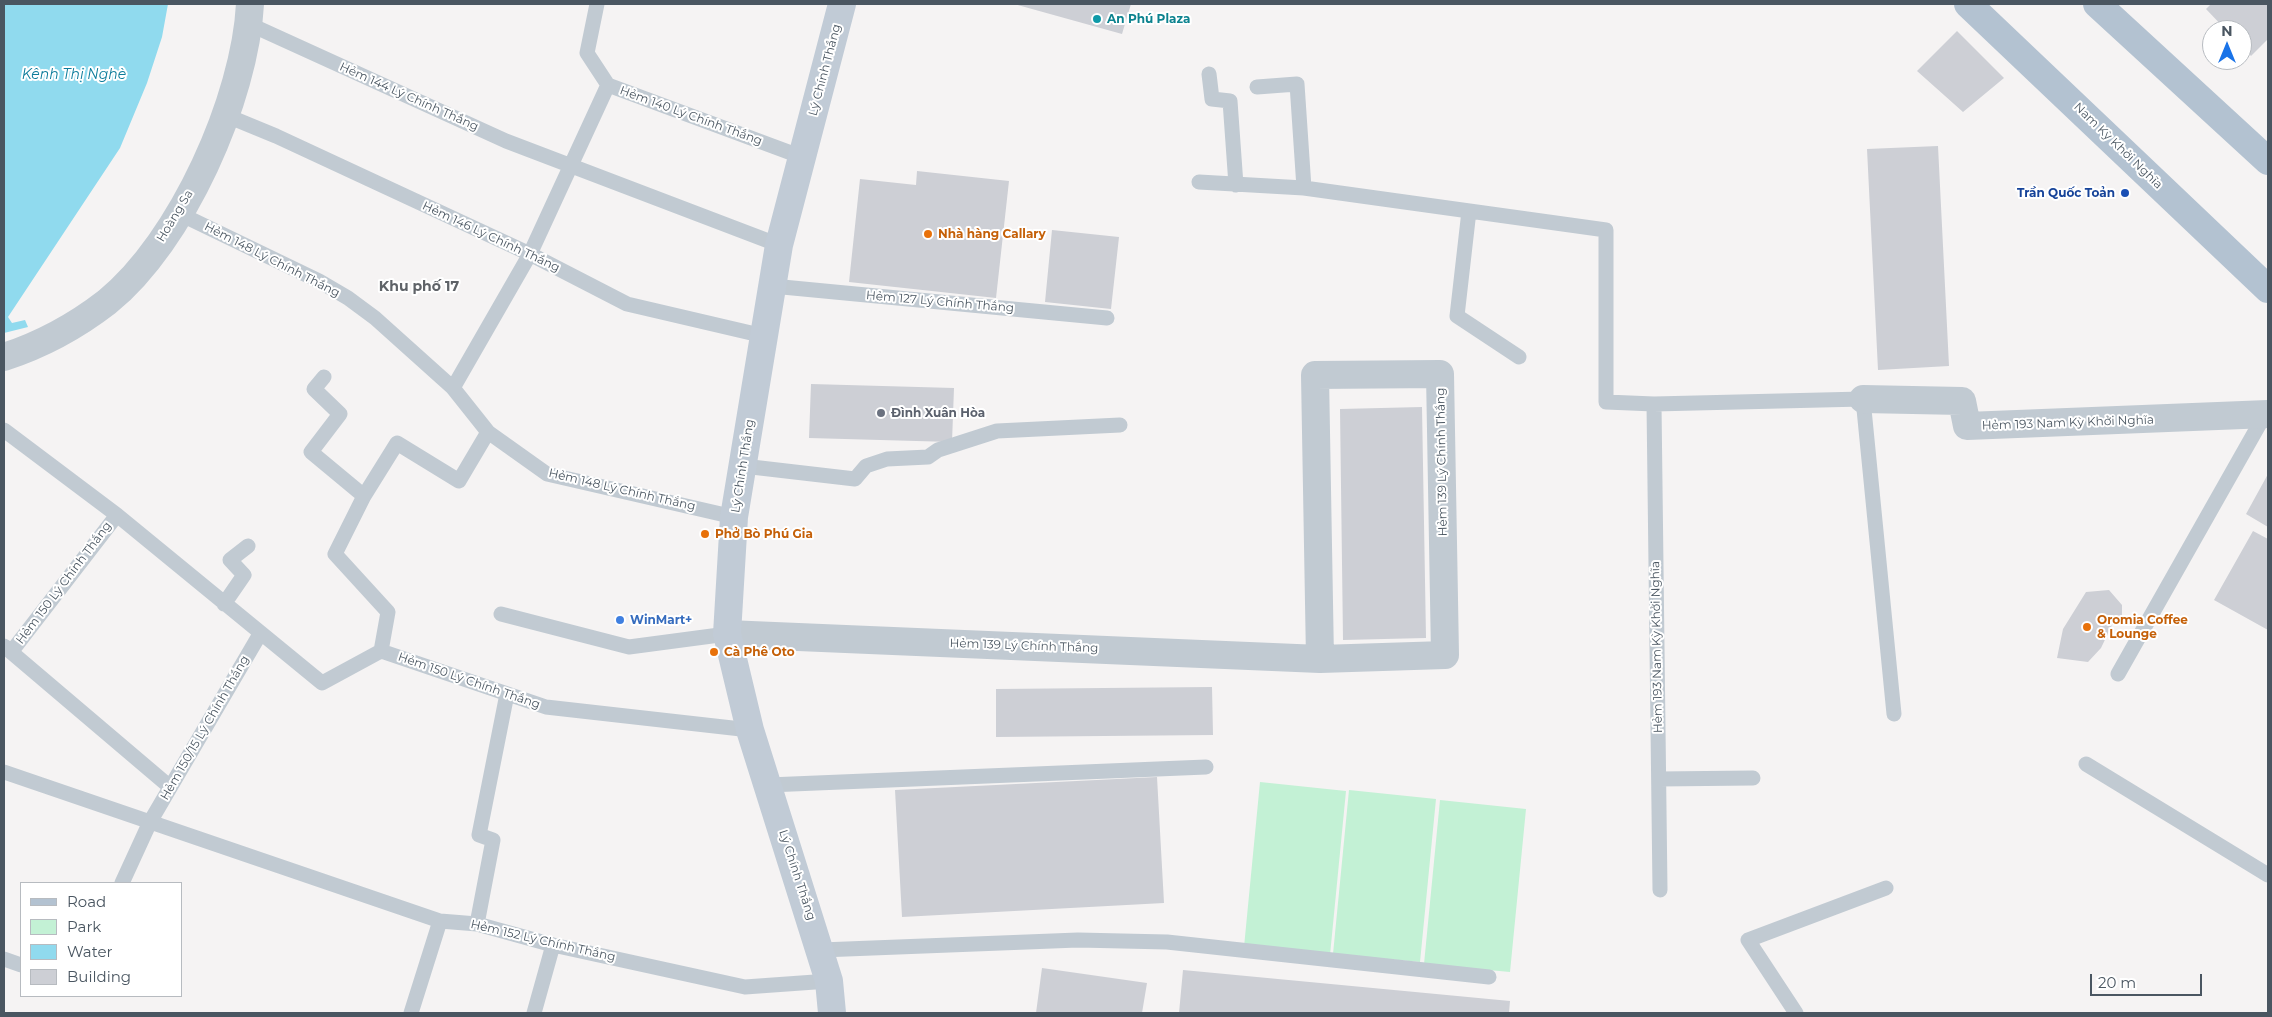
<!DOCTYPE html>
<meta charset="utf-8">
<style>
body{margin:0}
#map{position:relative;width:2272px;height:1017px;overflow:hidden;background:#f5f3f3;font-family:Montserrat,sans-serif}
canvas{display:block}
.frame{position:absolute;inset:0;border:5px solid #4a5661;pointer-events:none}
.legend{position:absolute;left:20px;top:882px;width:162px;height:115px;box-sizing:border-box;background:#fff;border:1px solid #b7bbc0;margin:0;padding:6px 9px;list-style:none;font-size:15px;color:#4a5661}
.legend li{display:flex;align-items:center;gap:10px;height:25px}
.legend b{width:25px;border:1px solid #b7bbc0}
.north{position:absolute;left:2202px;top:20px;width:50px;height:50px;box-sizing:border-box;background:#fff;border:1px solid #b7bbc0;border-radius:50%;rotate:0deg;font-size:14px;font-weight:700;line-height:20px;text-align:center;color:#4a5661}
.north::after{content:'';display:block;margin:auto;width:18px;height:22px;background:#1a73e8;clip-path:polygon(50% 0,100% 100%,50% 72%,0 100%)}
.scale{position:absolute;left:2090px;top:974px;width:112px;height:22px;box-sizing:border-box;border:2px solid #4a5661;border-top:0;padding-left:6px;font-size:15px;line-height:18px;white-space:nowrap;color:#4a5661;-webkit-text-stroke:4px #fff;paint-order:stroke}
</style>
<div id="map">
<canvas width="2272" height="1017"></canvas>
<div class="frame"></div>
<ul class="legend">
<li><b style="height:6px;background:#b3c2d1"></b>Road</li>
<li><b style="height:14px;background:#c3f1d5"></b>Park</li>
<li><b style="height:14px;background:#90daee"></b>Water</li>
<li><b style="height:14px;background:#cdcfd5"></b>Building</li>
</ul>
<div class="north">N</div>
<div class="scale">20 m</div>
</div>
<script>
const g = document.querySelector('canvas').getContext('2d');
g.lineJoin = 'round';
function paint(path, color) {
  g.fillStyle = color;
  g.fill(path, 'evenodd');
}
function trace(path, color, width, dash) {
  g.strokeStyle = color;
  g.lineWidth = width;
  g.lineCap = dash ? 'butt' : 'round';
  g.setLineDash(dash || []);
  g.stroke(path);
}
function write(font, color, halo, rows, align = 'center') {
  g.font = font + ' Montserrat,sans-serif';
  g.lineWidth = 4;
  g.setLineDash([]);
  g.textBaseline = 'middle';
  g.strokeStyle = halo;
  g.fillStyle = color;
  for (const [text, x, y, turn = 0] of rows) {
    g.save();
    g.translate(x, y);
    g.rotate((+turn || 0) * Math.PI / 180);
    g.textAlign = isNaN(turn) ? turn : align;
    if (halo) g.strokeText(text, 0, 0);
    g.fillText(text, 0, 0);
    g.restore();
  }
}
paint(new Path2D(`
 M 1260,782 L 1346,791 L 1330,955 L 1244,947 Z
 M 1349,790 L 1436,799 L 1420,962 L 1333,954 Z
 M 1440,800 L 1526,809 L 1510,972 L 1424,964 Z`), '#c3f1d5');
paint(new Path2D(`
 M 4,4 L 168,4 L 162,37 L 147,83 L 120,148 L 8,317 L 12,323 L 25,320 L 28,327 L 4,333 Z`), '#90daee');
paint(new Path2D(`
 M 1014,4 L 1131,4 L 1122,34 Z
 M 2211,4 L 2268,4 L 2268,39 L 2251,56 L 2242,46 L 2242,30 L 2226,30 L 2206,9 Z
 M 1957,31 L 2004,78 L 1963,112 L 1917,71 Z
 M 1938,146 L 1949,366 L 1878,370 L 1867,149 Z
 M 917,171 L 1009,181 L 996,298 L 849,282 L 860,179 L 916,185 Z
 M 1052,230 L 1119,237 L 1111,309 L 1045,302 Z
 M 811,384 L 954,388 L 952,442 L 809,438 Z
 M 1422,407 L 1426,638 L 1343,640 L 1340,409 Z
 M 2268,474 L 2268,527 L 2246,514 Z
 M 2253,531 L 2268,539 L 2268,630 L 2214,600 Z
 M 2109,590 L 2122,605 L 2122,615 L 2112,625 L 2101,648 L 2088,662 L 2057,658 L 2063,629 L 2086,592 Z
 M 1212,687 L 1213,735 L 996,737 L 996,689 Z
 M 1157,777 L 1164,903 L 902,917 L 895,790 Z
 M 1042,968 L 1147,983 L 1142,1013 L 1036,1013 Z
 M 1183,970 L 1510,1001 L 1509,1013 L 1179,1013 Z`), '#cdcfd5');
trace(new Path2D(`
 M 597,4 L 587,53 L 608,85 L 802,157
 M 249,24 L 506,141 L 779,245
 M 1209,74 L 1212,99 L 1230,101 L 1236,185
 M 1257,87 L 1297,84 L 1304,188
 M 225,115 L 276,136 L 530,254 L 627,304 L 764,336
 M 1199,182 L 1304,188 L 1606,230 L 1606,402 L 1654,404 L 1863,399 L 1894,714
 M 1469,211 L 1457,316 L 1519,357
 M 178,213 L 319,281 L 348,298 L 375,318 L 453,388 L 488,432 L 547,474 L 734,517
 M 772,286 L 1107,318
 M 324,377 L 314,389 L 340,414 L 311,452 L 364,496
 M 453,388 L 530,254 L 608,85
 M 1654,404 L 1660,890
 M 4,430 L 117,515 L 322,683 L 381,651 L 546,707 L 750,730
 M 743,466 L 855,479 L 866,466 L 887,459 L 928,457 L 938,450 L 997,431 L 1120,425
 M 224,604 L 244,575 L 230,560 L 248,546
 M 501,614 L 629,647 L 727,634
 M 4,646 L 170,787
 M 12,651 L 117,515
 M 381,651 L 388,612 L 335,554 L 364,496 L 397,443 L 459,481 L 488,432
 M 2118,674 L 2264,416
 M 2086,764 L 2268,875
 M 4,772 L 440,921 L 477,924 L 553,945 L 745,987 L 829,981
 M 1659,779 L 1753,778
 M 768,785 L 1206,767
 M 122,883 L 150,822 L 260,634
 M 477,924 L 493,840 L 479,835 L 507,694
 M 821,950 L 1078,940 L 1167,942 L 1489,977
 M 4,959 L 21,965
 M 411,1013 L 440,921
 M 534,1013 L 553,945
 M 1796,1013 L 1748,940 L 1886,888`), '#c1cad2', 15);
trace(new Path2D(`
 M 1863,399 L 1962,401 L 1967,426 L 2268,414
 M 727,634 L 1320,659 L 1445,655 L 1440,374 L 1315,375 L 1320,659`), '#c1cad2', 28);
trace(new Path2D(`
 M 4,357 C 41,345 76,326 107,302 C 182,241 245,99 250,4`), '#c1cad2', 28);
trace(new Path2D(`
 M 832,1013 L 829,981 L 750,730 L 727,634 L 734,517 L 779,245 L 842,4`), '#c1cbd6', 28);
trace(new Path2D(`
 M 1968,4 L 2268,289
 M 2097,4 L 2268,161`), '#b3c2d1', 28);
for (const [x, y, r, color] of [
 [1097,19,5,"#0f9aa8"],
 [2125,193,5,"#1a4fb4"],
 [928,234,5,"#e8710a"],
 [881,413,5,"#6b7280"],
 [705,534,5,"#e8710a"],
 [620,620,5,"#3f7fe0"],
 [2087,627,5,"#e8710a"],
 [714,652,5,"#e8710a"]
]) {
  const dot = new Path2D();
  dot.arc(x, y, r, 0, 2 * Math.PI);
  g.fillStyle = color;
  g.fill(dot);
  trace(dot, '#fff', 2);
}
write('bold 12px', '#0d838f', '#fff', [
 ["An Phú Plaza",1107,19]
], 'left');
write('12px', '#4a5661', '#fff', [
 ["Lý Chính Thắng",825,70,-75],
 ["Hẻm 144 Lý Chính Thắng",409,97,24],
 ["Hẻm 140 Lý Chính Thắng",691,116,20],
 ["Nam Kỳ Khởi Nghĩa",2118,146,44],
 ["Hoàng Sa",175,216,-59],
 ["Hẻm 146 Lý Chính Thắng",491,237,25],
 ["Hẻm 148 Lý Chính Thắng",272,260,27],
 ["Hẻm 127 Lý Chính Thắng",940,302,5],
 ["Hẻm 193 Nam Kỳ Khởi Nghĩa",2068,423,-2],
 ["Hẻm 139 Lý Chính Thắng",1442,462,-91],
 ["Lý Chính Thắng",743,466,-81],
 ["Hẻm 148 Lý Chính Thắng",622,490,13],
 ["Hẻm 150 Lý Chính Thắng",64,583,-53],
 ["Hẻm 139 Lý Chính Thắng",1024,646,2],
 ["Hẻm 193 Nam Kỳ Khởi Nghĩa",1657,647,-91],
 ["Hẻm 150 Lý Chính Thắng",469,681,19],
 ["Hẻm 150/15 Lý Chính Thắng",205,728,-60],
 ["Lý Chính Thắng",797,875,72],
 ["Hẻm 152 Lý Chính Thắng",543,941,13]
]);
write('bold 12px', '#164399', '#fff', [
 ["Trần Quốc Toản",2115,193]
], 'right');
write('bold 12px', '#c56008', '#fff', [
 ["Nhà hàng Callary",938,234],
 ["Phở Bò Phú Gia",715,534],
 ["Oromia Coffee",2097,620],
 ["& Lounge",2097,634],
 ["Cà Phê Oto",724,652]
], 'left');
write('bold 12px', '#5b616d', '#fff', [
 ["Đình Xuân Hòa",891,413]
], 'left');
write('bold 12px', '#366cbe', '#fff', [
 ["WinMart+",630,620]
], 'left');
write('italic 14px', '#0c7c9b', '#fff', [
 ["Kênh Thị Nghè",74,75]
]);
write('bold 14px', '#5f6368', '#fff', [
 ["Khu phố 17",419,287]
]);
</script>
